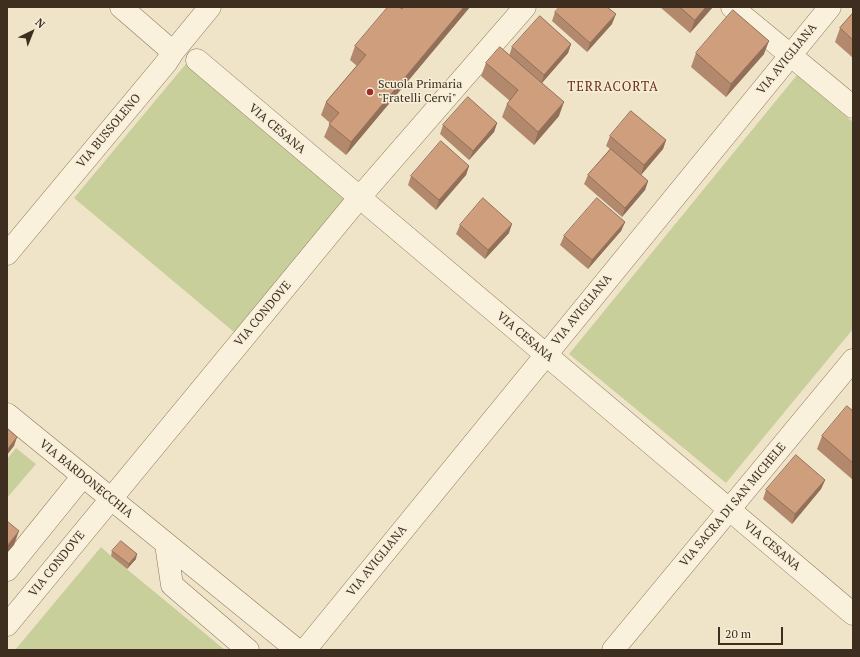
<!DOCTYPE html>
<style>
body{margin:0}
#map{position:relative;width:860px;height:657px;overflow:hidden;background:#f0e4c8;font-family:"PT Serif",serif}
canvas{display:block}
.frame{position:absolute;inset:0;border:8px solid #3d2e20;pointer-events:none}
.north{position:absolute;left:12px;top:12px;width:40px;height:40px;-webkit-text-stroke:3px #f7eed8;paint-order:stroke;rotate:43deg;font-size:11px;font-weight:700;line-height:16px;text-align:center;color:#3d2e20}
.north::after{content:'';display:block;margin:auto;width:14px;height:18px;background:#3d2e20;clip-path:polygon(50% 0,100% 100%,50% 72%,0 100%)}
.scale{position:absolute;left:718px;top:627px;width:65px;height:18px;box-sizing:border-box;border:2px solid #3d2e20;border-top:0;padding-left:5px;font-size:12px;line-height:14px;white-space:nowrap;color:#3d2e20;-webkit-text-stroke:3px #f7eed8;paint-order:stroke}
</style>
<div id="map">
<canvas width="860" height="657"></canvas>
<div class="frame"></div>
<div class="north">N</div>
<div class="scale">20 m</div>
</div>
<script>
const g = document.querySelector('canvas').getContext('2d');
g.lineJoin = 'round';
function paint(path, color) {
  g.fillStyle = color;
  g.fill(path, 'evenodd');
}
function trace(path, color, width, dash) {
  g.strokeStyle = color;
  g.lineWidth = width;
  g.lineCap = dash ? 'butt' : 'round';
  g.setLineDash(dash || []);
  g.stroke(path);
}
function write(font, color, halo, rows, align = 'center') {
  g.font = font + ' "PT Serif",serif';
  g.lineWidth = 3;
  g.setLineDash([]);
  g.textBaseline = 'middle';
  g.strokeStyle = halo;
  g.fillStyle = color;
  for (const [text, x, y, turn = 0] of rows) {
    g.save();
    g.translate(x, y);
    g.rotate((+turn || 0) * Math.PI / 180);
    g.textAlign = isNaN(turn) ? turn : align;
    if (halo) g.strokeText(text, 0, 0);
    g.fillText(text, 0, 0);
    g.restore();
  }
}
paint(new Path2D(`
 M 195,53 L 354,188 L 234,332 L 74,198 Z
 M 797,75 L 853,122 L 853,329 L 726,483 L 569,354 Z
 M 16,448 L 36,464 L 7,498 L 7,459 Z
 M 101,547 L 111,556 L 225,650 L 15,650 Z`), '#c9cf9b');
const minor = new Path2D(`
 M 121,7 L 173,52
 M 732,7 L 853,107
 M 197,60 L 853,614
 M 7,254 L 166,63 L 173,52 L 210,7
 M 7,414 L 297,650
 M 166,544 L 172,585 L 248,650
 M 7,570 L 83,476
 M 7,625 L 359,198 L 525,7
 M 305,650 L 830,7
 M 613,650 L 853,360`);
trace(minor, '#8d765c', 23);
trace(minor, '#faf1dc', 22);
paint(new Path2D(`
 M 403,7 L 470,7 L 346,155 L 324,137 L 330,123 L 321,115 L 326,102 L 357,66 L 350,60 L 355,46 L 402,9 Z
 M 660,7 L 713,7 L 690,33 Z
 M 555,12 L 612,24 L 587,52 L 552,21 Z
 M 853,13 L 853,58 L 835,42 L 840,28 Z
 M 571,44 L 568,53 L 542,83 L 559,116 L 534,145 L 502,117 L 507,104 L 510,101 L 481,76 L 486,63 L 509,56 L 512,47 Z
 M 696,53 L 764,54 L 726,97 L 691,67 Z
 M 497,123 L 494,132 L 469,160 L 440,134 L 443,125 Z
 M 610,136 L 666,140 L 663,149 L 641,175 L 648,181 L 645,190 L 622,217 L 584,184 L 588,175 L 610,149 L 606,146 Z
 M 469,166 L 466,175 L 436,210 L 408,185 L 411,176 Z
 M 625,222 L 621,231 L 588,269 L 560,245 L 564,236 Z
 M 460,225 L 509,233 L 485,259 L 456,234 Z
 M 853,411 L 853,480 L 817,449 L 822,436 Z
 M 825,480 L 821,489 L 792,524 L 763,499 L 766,490 Z
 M 112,551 L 136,559 L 127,569 L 111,556 Z`), '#b2896c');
paint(new Path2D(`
 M 464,7 L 470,7 L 346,155 L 351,142 Z
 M 706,7 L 713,7 L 690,33 L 695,20 Z
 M 616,14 L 612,24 L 587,52 L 590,43 Z
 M 769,41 L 764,54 L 726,97 L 731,84 Z
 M 571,44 L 568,53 L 541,84 L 544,75 Z
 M 564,102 L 559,116 L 534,145 L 538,132 Z
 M 497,123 L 494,132 L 469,160 L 473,151 Z
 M 666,140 L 663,149 L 641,175 L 644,165 Z
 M 469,166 L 466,175 L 436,210 L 439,200 Z
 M 648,181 L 645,190 L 622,217 L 625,208 Z
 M 625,222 L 621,231 L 588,269 L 592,260 Z
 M 512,224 L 509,233 L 485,259 L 488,250 Z
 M 17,437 L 14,446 L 7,455 L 7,450 Z
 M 825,480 L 821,489 L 792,524 L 795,514 Z
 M 19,531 L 14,545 L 7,553 L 7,546 Z
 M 137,554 L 136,559 L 127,569 L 129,564 Z`), '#916f58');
const building = new Path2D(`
 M 388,7 L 399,7 L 402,9 L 403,7 L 464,7 L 351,142 L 329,124 L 339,113 L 326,102 L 366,55 L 355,46 Z
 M 560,7 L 607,7 L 616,14 L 590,43 L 555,12 Z
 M 680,7 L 706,7 L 695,20 Z
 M 733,10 L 769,41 L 731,84 L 696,53 Z
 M 853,13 L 853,40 L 840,28 Z
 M 540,16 L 571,44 L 544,75 L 512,47 Z
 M 500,47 L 564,102 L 538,132 L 507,104 L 518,90 L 486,63 Z
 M 468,97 L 497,123 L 473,151 L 443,125 Z
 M 631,111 L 666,140 L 644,165 L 610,136 Z
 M 441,141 L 469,166 L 439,200 L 411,176 Z
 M 611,149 L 648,181 L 625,208 L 588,175 Z
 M 483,198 L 512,224 L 488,250 L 460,225 Z
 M 597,198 L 625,222 L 592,260 L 564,236 Z
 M 847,406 L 853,411 L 853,463 L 822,436 Z
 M 7,428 L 17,437 L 7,450 Z
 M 796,455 L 825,480 L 795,514 L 766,490 Z
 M 7,521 L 19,531 L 7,546 Z
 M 121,541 L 137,554 L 129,564 L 112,551 Z`);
paint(building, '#cf9f7d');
trace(building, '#916f58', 1);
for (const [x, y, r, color] of [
 [370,92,4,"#9e2a2b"]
]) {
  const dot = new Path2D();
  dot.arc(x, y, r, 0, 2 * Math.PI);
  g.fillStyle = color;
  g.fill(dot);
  trace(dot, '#f7eed8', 1.5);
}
write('12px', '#3d2e20', '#f7eed8', [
 ["VIA AVIGLIANA",787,59,-51],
 ["VIA CESANA",277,129,40],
 ["VIA BUSSOLENO",109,131,-50],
 ["VIA AVIGLIANA",582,310,-51],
 ["VIA CONDOVE",263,314,-50],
 ["VIA CESANA",525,337,40],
 ["VIA BARDONECCHIA",86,479,39],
 ["VIA SACRA DI SAN MICHELE",733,505,-50],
 ["VIA CESANA",772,546,40],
 ["VIA AVIGLIANA",377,561,-51],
 ["VIA CONDOVE",57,564,-51]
]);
write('12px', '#3d2e20', '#f7eed8', [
 ["Scuola Primaria",378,85],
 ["\"Fratelli Cervi\"",378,99]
], 'left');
g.letterSpacing = '1px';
write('13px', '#6b2e1e', '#f7eed8', [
 ["TERRACORTA",613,87]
]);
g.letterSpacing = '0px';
</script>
